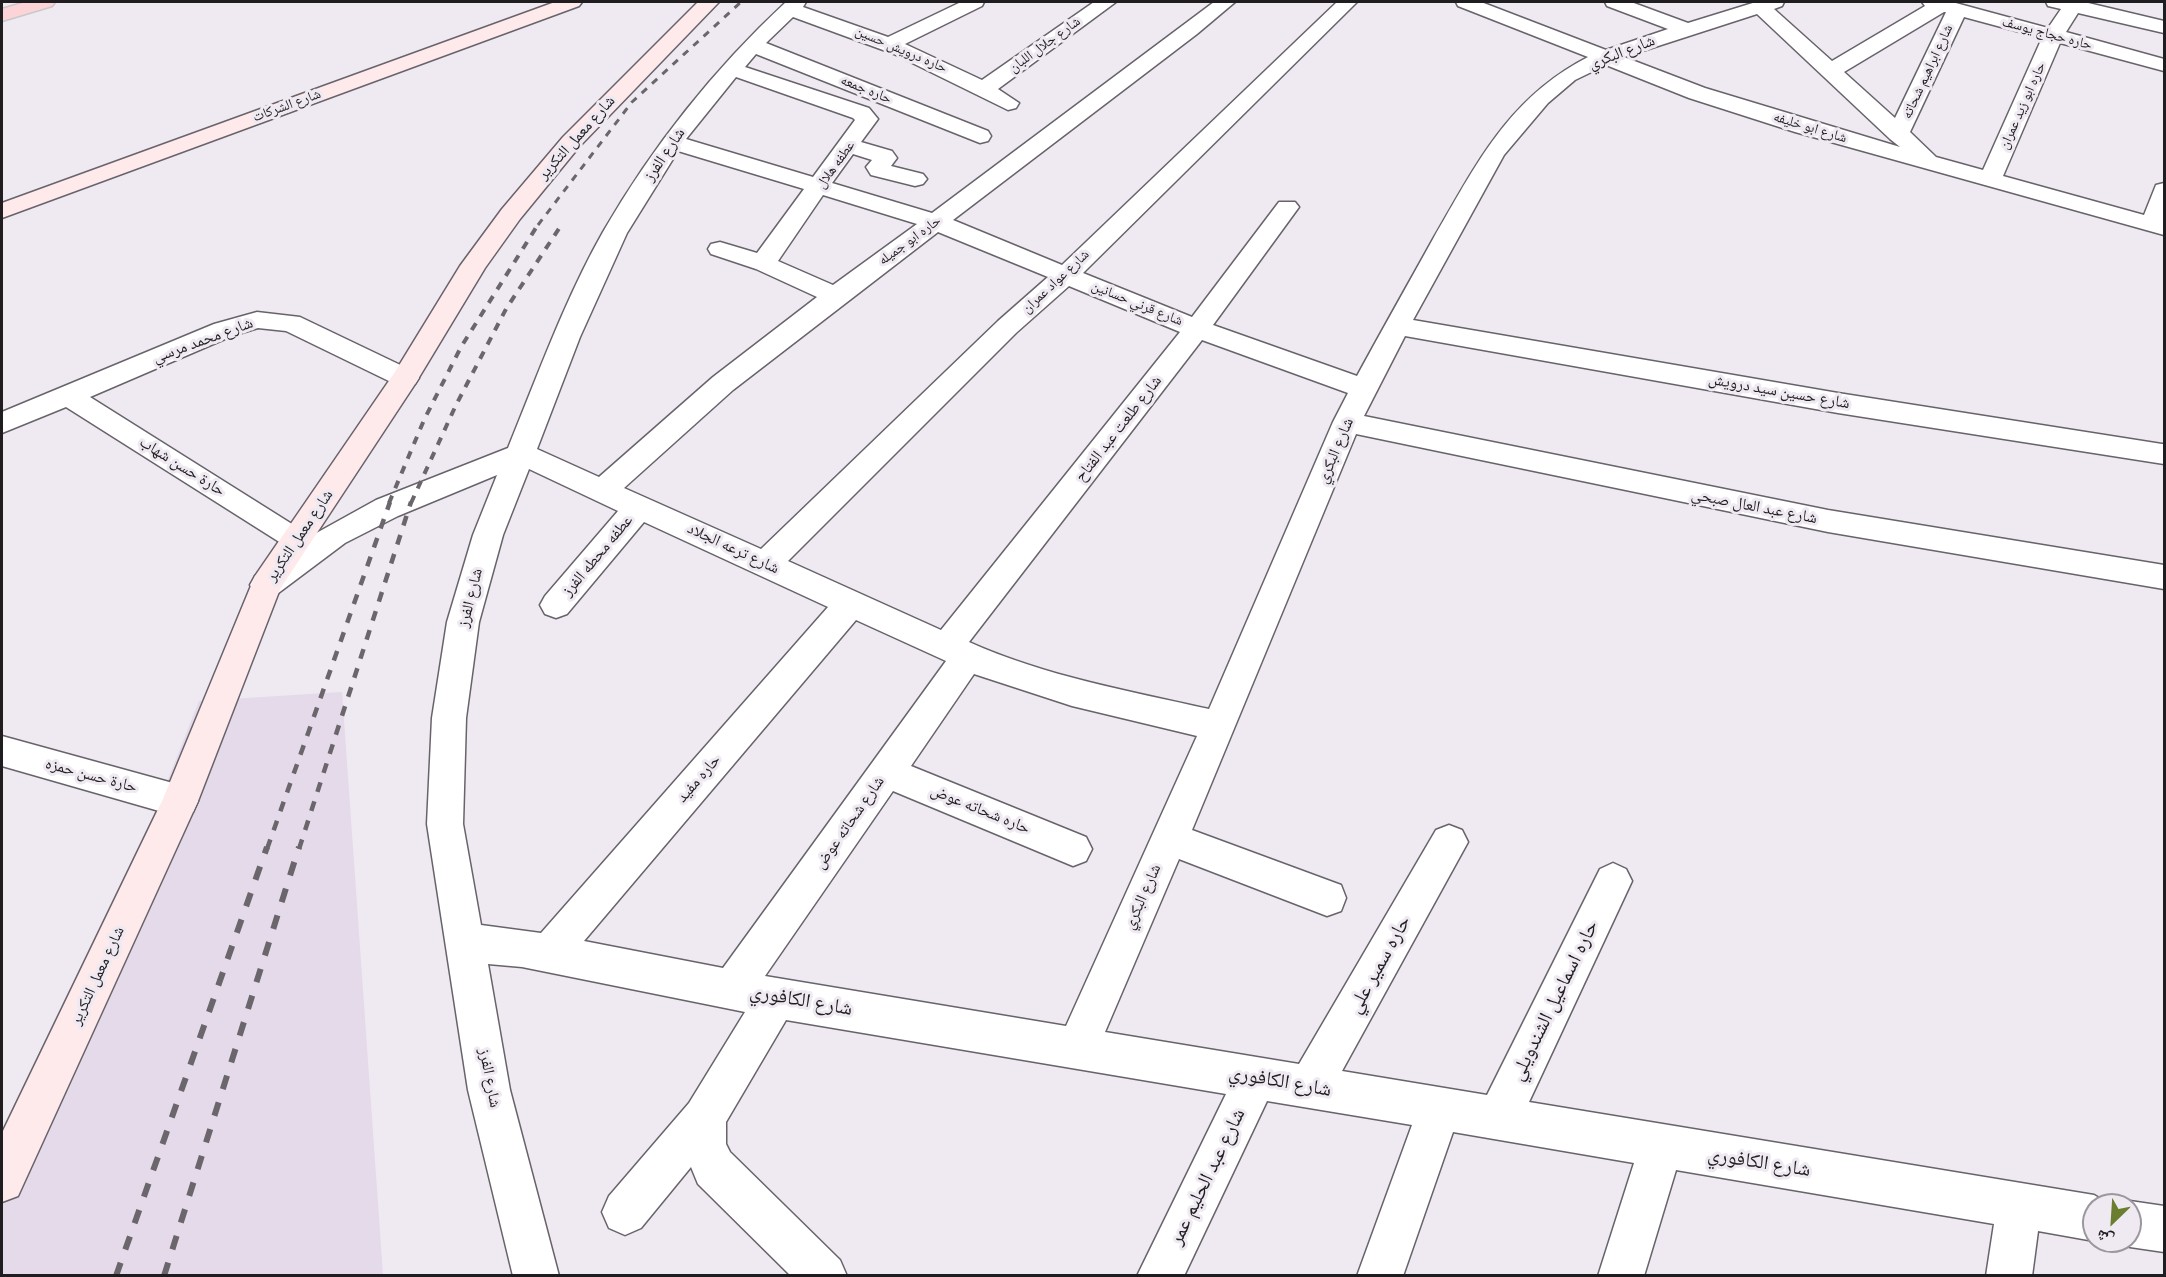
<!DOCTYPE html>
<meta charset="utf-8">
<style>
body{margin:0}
#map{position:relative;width:2166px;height:1277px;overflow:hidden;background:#efe9f2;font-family:"Roboto Condensed","Noto Naskh Arabic",sans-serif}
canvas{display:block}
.frame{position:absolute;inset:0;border:3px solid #1f1d20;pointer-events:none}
.north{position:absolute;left:2082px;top:1193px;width:60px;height:60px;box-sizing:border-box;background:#efe9f2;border:2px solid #9c979e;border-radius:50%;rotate:205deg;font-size:16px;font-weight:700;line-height:24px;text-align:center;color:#1f1d20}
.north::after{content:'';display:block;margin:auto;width:21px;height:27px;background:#6b7e2f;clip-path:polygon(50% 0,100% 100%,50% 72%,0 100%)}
</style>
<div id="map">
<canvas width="2166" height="1277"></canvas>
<div class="frame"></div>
<div class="north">ش</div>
</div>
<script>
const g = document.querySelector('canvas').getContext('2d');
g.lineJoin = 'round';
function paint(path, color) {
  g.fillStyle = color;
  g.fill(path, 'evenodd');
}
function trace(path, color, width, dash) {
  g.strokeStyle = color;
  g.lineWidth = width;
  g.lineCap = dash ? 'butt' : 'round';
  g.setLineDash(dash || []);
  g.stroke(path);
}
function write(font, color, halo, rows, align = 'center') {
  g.font = font + ' "Roboto Condensed","Noto Naskh Arabic",sans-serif';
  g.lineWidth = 6;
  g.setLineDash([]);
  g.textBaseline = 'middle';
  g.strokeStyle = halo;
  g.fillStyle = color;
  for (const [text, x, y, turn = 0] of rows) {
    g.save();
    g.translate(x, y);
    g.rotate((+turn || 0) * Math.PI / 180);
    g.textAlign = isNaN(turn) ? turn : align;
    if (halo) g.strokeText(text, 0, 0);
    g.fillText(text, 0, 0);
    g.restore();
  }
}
paint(new Path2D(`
 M 342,692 L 383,1275 L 2,1275 L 2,1198 L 199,701 Z`), '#e4dae9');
const street = new Path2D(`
 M 786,2 L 806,2 L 803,7 L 888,37 L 961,2 L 984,2 L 982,6 L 905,44 L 982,80 L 1094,2 L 1116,2 L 998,89 L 1019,103 L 1016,108 L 1008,110 L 894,54 L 793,17 L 766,43 L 988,131 L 991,136 L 988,141 L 980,143 L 756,54 L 745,67 L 869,108 L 878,119 L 861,142 L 892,151 L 897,158 L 891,166 L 923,174 L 927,179 L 923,184 L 915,186 L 871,175 L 866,167 L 872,160 L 853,154 L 832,183 L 932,213 L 1214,2 L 1235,2 L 1197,34 L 953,220 L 1062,265 L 1337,2 L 1357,2 L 1083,273 L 1192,317 L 1279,202 L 1295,202 L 1299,207 L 1213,325 L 1357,376 C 1382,330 1408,284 1433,239 C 1476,165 1508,98 1588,57 L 1458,6 L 1456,2 L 1481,2 L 1606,50 L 1668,29 L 1607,6 L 1605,2 L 1631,2 L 1688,23 L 1756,2 L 1784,2 L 1782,6 L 1774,9 L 1832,61 L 1925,6 L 1922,2 L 1952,2 L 2048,28 L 2061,9 L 2048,6 L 2046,2 L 2084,2 L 2164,21 L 2164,33 L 2078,13 L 2066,32 L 2164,59 L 2164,71 L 2060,43 L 2003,176 L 2144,215 L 2156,185 L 2164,183 L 2164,235 L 1795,132 L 1689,98 L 1606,65 L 1575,80 L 1548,103 L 1504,155 L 1413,320 L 1838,393 L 2162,444 L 2164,444 L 2164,464 L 1838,413 L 1405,336 L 1364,416 L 1828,510 L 2164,565 L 2164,589 L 1828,532 L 1356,434 L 1192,830 L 1341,885 L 1346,898 L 1341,911 L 1327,916 L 1179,859 L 1105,1032 L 1299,1064 L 1436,830 L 1449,825 L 1462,830 L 1468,842 L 1342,1071 L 1487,1095 L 1600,869 L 1613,863 L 1626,869 L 1632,881 L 1529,1102 L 2094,1195 L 2111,1205 L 2094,1205 L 2094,1241 L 2038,1231 L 2032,1276 L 1986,1276 L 1994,1224 L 1676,1170 L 1644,1276 L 1598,1276 L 1634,1163 L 1453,1132 L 1403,1276 L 1357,1276 L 1412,1125 L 1267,1101 L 1184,1276 L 1137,1276 L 1226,1094 L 786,1020 L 726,1122 L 726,1144 L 730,1152 L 840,1260 L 847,1276 L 791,1276 L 698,1184 L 691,1167 L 641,1228 L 625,1235 L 609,1228 L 602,1212 L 609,1196 L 689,1103 L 745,1012 L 522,967 L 488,964 L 510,1090 L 559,1276 L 513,1276 L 468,1090 L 427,824 L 432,718 L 447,622 L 473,535 L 497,475 L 398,516 L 345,543 L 277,594 L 266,597 L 255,594 L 250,585 L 255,576 L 292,550 L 66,407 L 2,433 L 2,412 L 214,324 L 257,312 L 300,317 L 415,372 L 419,378 L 415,384 L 405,387 L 395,384 L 286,331 L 258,328 L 232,336 L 90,397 L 311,536 L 376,500 L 508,448 C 537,377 565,299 603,232 C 652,147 715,68 786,2 ZM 1944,12 L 1946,12 L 1895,118 L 1844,72 ZM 1757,14 L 1890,139 L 1900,147 L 1705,88 L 1624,57 ZM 1964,17 L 2042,38 L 1983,170 L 1936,157 L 1910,132 ZM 736,77 L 853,118 L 855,120 L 813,177 L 686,139 ZM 678,151 L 804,189 L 757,253 L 720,242 L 711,244 L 708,249 L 711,254 L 756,269 L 817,297 L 713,377 L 599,477 L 537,449 L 580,337 L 627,233 ZM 823,195 L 917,224 L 833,285 L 778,261 ZM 938,232 L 1048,277 L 998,321 L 761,549 L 624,488 L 733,390 ZM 1069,286 L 1180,332 L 941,630 L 788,561 L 1016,333 ZM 1202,340 L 1348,393 L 1333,422 L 1209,709 C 1128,691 1045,676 969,642 ZM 529,469 L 618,511 L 545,596 L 540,605 L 545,614 L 556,618 L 567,614 L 644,522 L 828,607 L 541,933 L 481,925 L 463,824 L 466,718 L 479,622 L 503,535 ZM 856,620 L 946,661 L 723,968 L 584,941 ZM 974,674 L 1072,706 L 1197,736 L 1066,1026 L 765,976 L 893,791 L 1073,866 L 1086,861 L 1092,849 L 1086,837 L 911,766 Z
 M 2,736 L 180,785 L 193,790 L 198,801 L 193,812 L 180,817 L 2,766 Z
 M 2130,1201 L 2164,1206 L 2164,1252 L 2130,1247 L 2116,1241 L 2130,1241 L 2130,1205 L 2121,1205 Z`);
const secondary = new Path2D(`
 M 555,2 L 582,2 L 579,6 L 2,218 L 2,203 Z
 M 698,2 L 719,2 L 579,147 L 520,219 L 485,268 L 415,384 L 280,589 L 198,801 L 18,1196 L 2,1202 L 2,1133 L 163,799 L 255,576 L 395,372 L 460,266 L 502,209 L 563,137 Z`);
const primary = new Path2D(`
 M 26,2 L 55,2 L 52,6 L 2,21 L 2,9 Z`);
trace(street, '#68636a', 3);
trace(secondary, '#68636a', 3);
trace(primary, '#c9c9c9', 3);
paint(street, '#fff');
paint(secondary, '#fee9eb');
paint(primary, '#fcd4d7');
trace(new Path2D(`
 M 538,225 L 632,102 L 741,2`), '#6a666b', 3, [7, 7]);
trace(new Path2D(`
 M 389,503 L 424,420 L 461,347 L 539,223
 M 411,503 L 456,405 L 506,309 L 562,224`), '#6a666b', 4, [8, 8]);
trace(new Path2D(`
 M 267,849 L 390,502
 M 299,849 L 411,502`), '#6a666b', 4.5, [10, 10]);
trace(new Path2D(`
 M 116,1276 L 267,847
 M 164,1276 L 299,847`), '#6a666b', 6, [14, 14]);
write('14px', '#1f1d20', '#efe9f2', [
 ["حاره حجاج يوسف",2047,34,15],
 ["شارع جلال اللبان",1045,45,-36],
 ["حاره درويش حسين",901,50,23],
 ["شارع ابراهيم شحاته",1928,72,-65],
 ["حاره جمعه",866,90,22],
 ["شارع الشركات",287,106,-20],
 ["حاره ابو زيد عمران",2023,106,-66],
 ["شارع ابو خليفه",1810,128,17],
 ["عطفه هلال",836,165,-54],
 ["حاره ابو جميله",910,241,-36],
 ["شارع عواد عمران",1056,282,-43],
 ["شارع قرني حسانين",1137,304,22]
]);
write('16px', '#1f1d20', '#efe9f2', [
 ["شارع البكري",1622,53,-21],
 ["شارع معمل التكرير",577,138,-48],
 ["شارع الفرز",665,155,-56],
 ["شارع محمد مرسي",203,341,-20],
 ["شارع حسين سيد درويش",1779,392,10],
 ["شارع طلعت عبد الفتاح",1119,429,-52],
 ["شارع البكري",1336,451,-67],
 ["حارة حسن شهاب",182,467,32],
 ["شارع عبد العال صبحي",1754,507,11],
 ["شارع معمل التكرير",300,536,-56],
 ["شارع ترعه الجلاد",733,549,25],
 ["عطفه محطه الفرز",598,556,-50],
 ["شارع الفرز",471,598,-76],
 ["حارة حسن حمزه",91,776,15],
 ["حاره مفيد",699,779,-49],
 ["حاره شحاته عوض",980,810,22],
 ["شارع شحاته عوض",850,823,-55],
 ["شارع البكري",1143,897,-66],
 ["شارع معمل التكرير",98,976,-65],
 ["شارع الفرز",489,1078,79]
]);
write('20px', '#1f1d20', '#efe9f2', [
 ["حاره سمير علي",1380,965,-61],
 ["شارع الكافوري",801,1001,10],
 ["حاره اسماعيل الشندويلي",1555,1001,-64],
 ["شارع الكافوري",1280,1082,10],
 ["شارع الكافوري",1759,1163,9],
 ["شارع عبد الحليم عمر",1208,1177,-64]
]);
</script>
